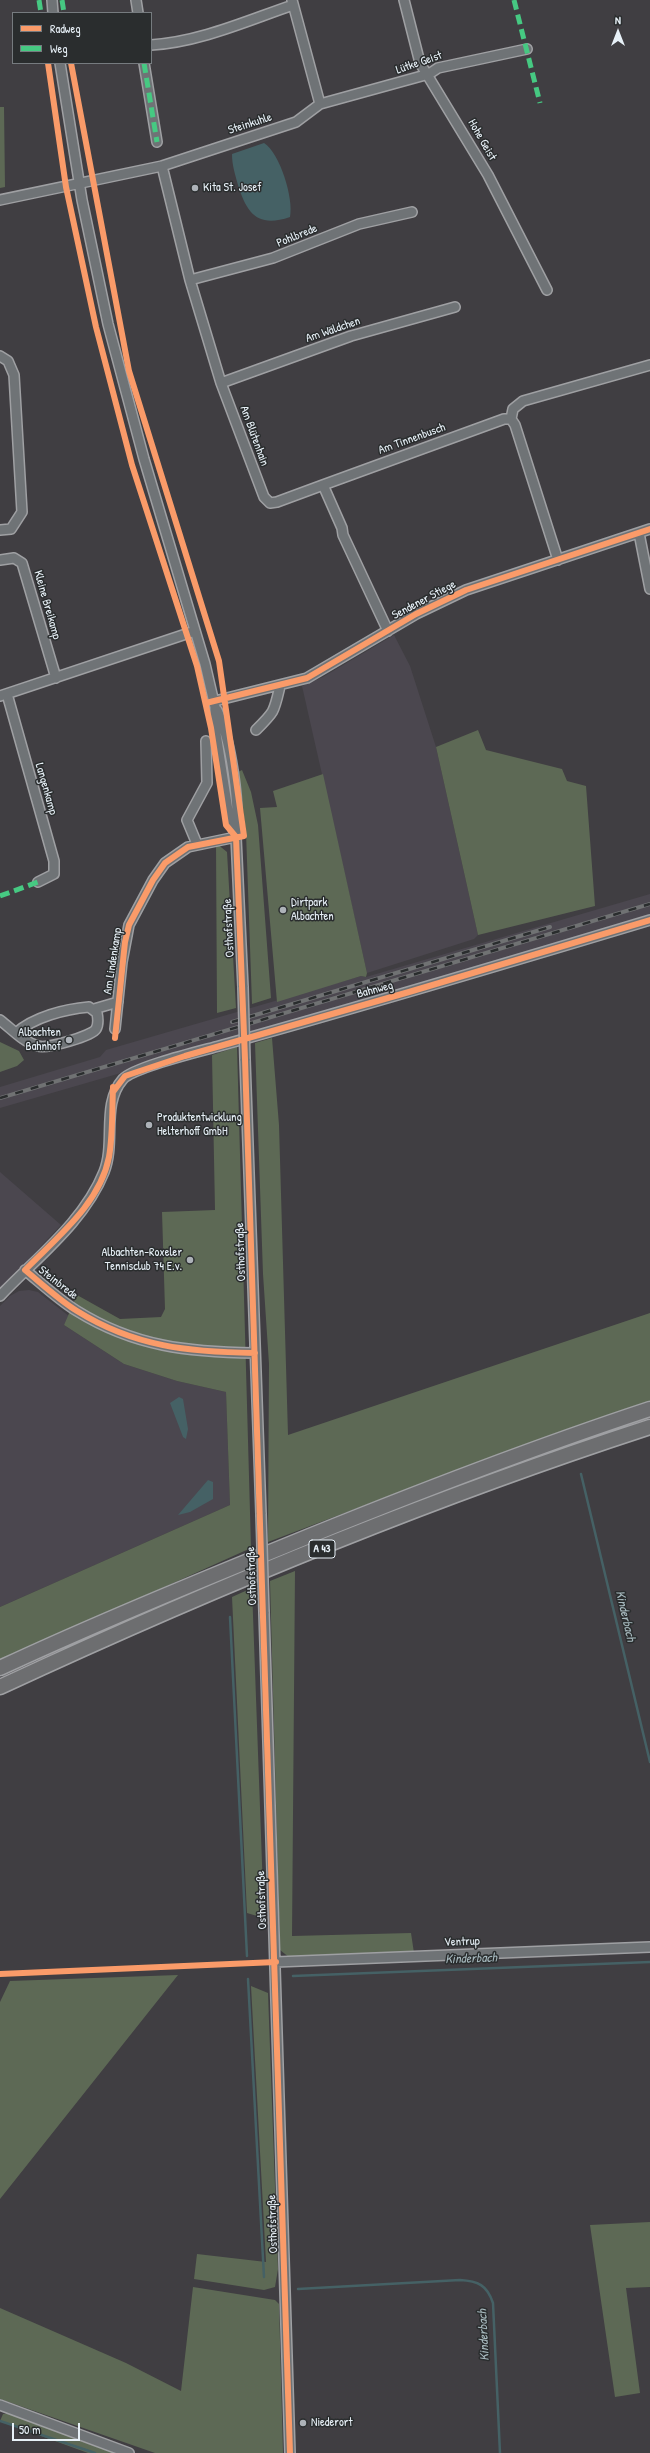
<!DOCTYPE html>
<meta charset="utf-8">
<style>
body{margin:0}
#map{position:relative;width:650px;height:2453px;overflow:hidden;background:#403e42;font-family:"Patrick Hand",sans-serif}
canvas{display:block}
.legend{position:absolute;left:12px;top:12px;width:140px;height:52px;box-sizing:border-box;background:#2a2d2e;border:1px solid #767b7f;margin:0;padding:5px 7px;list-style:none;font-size:12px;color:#e8f1f8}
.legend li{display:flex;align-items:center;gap:8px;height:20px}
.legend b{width:20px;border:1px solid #767b7f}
.north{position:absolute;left:598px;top:12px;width:40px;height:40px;-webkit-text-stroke:3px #2a2d2e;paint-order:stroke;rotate:0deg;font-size:11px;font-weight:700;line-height:16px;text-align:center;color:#e8f1f8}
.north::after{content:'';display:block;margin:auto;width:14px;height:18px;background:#e8f1f8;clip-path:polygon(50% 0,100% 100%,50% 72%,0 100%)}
.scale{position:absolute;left:12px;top:2423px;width:68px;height:18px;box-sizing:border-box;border:2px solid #e8f1f8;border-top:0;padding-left:5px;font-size:12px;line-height:14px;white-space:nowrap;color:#e8f1f8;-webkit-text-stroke:3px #2a2d2e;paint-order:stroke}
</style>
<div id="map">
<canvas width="650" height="2453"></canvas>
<ul class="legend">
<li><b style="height:5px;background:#fa9b69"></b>Radweg</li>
<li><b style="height:5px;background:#46c982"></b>Weg</li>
</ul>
<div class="north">N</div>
<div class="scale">50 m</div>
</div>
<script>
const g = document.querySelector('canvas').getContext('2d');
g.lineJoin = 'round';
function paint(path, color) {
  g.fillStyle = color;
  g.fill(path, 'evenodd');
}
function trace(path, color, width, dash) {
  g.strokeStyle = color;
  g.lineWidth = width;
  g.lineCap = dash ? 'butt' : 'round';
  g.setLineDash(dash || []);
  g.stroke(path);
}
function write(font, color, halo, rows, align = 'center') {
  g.font = font + ' "Patrick Hand",sans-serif';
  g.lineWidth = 3;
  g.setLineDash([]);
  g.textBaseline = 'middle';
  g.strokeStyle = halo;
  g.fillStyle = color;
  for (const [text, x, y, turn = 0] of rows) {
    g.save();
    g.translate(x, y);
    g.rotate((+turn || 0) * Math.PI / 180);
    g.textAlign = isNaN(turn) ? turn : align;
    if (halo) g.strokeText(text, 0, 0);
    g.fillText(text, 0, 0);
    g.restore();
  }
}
paint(new Path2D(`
 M 394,635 L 410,666 L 436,747 L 478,935 L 474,939 L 367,973 L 302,686 L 323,677 Z
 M 650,894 L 650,914 L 373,1000 L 0,1108 L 0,1087 L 100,1057 L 106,1050 L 361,976 L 366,977 Z
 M 0,1172 L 61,1225 L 0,1289 Z
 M 29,1290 L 38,1292 L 69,1316 L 64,1325 L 124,1364 L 177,1381 L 226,1392 L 230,1505 L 0,1607 L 0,1306 L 10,1296 L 19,1291 Z`), '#4b474f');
paint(new Path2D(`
 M 0,107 L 4,107 L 5,187 L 0,188 Z
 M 478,730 L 486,750 L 562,769 L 567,781 L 586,786 L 595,906 L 478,935 L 436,747 Z
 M 242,770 L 251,792 L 258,825 L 271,998 L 252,1004 L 246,832 L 238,772 Z
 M 323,774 L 367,973 L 366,977 L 361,976 L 277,1002 L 260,808 L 277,807 L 273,791 Z
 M 216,843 L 227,852 L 236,1008 L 217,1013 Z
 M 272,1038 L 279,1125 L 288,1435 L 650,1313 L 650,1403 L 492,1457 L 268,1542 L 269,1364 L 263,1274 L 255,1043 Z
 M 0,1042 L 19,1051 L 24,1060 L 17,1066 L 0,1072 Z
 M 237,1047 L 251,1548 L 0,1661 L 0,1607 L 230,1505 L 226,1392 L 177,1381 L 124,1364 L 64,1325 L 77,1295 L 120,1319 L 161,1317 L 165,1309 L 162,1212 L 215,1210 L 212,1055 Z
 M 295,1571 L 292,1936 L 411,1933 L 414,1953 L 290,1958 L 280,1950 L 270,1581 Z
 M 252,1588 L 264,1918 L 247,1913 L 232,1597 Z
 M 178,1975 L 0,2199 L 0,2002 L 10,1981 Z
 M 251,1986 L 268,1993 L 278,2269 L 275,2287 L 264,2290 L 194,2279 L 197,2254 L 266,2262 Z
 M 650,2222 L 650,2287 L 626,2288 L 640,2393 L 615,2397 L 590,2225 Z
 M 193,2287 L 275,2300 L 279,2304 L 283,2453 L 155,2453 L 0,2399 L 0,2308 L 126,2363 L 181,2391 Z
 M 10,2413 L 128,2453 L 88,2453 L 0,2421 L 3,2414 Z`), '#5d6955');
paint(new Path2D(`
 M 264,143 C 280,153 294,199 290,217 C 258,228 247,214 238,185 C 235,174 232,165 232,154 Z
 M 179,1397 L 183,1399 L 188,1429 L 186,1439 L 183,1437 L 170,1403 Z
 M 208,1480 L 213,1482 L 213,1499 L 190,1512 L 178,1515 Z`), '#456165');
trace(new Path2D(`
 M 581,1474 L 650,1762
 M 230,1617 L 247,1956
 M 293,1976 L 650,1962
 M 248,1979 L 264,2277
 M 298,2289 L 460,2280 C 478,2281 487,2285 493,2303 L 500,2453
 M 0,2421 L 95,2453`), '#456165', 2.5);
const minor = new Path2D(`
 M 52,0 L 53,13
 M 136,0 L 138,13
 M 292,0 L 320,104
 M 404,0 L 420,63 L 488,175 L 547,290
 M 151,45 C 200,42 246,21 293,5
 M 60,63 L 82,200 L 108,324 L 144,459 L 205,664 L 215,707 L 215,727 L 229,817 L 236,837
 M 144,63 L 157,142
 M 162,166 L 190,280 L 221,383 L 264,497 L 270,503 L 277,502 L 323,485 L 342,528 L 343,535 L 388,631
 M 0,200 L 162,166 L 296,122 L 320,104 L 429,74 L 438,68 L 527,49
 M 190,280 L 273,258 L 359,224 L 412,212
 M 0,356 L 8,361 L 14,375 L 22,512 L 11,529 L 0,530
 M 221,383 L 351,336 L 455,307
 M 511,419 L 513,409 L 523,401 L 650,365
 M 511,419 L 515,425 L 558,560
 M 323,485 L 504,419 L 511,419
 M 639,533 L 650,589
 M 0,560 L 14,558 L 22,563 L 56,678
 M 7,694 L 54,861 L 54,874 L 38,882
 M 0,696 L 195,631
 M 215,701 L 307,678 L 416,614 L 466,590 L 650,529
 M 217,710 C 231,741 240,802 236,837 L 243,987
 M 256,730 C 275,711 274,712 280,686
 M 197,844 L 187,820 L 207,783 L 206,741
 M 94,1009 L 118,1002
 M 0,1020 C 12,1029 23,1042 38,1046 C 47,1049 92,1036 96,1029 C 99,1024 98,1018 97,1013 L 89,1007 C 65,1009 34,1017 16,1033
 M 115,1029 L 122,962 L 129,925 L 153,880 L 165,863 L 188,847 L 236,837
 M 245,1059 L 261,1514
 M 25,1270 C 42,1284 59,1300 77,1311 C 135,1347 189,1352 255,1353
 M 0,1296 C 36,1258 84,1222 104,1172 C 116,1142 101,1104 123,1079 C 134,1067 201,1051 219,1046 C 364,1006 507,963 650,920
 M 264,1612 L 290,2453
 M 276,1962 L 650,1947
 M 0,2405 L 129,2453`);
const highway = new Path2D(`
 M 0,1668 C 94,1624 189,1585 285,1546 C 405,1497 526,1450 650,1409
 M 0,1687 C 211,1589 429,1499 650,1427`);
trace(minor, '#9fa0a3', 12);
trace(highway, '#9fa0a3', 17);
trace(minor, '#6f7376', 9);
trace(highway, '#6d6e70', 14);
const rail = new Path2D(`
 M 232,1022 L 550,927
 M 0,1098 L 650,904`);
trace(rail, '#707273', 4);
trace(rail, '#2a2d2e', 2.5, [8]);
const minorBridge = new Path2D(`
 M 243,987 L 245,1059
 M 261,1514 L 264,1612`);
trace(minorBridge, '#9fa0a3', 12, []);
trace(minorBridge, '#6f7376', 9);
trace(new Path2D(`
 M 39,0 L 41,13
 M 62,0 L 64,13
 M 514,0 L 540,103
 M 144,63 L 157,142
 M 0,896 L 38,882`), '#46c982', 5, [10, 5]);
trace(new Path2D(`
 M 48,63 L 66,187 L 96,327 L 132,465 L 197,666 L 211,728 L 226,825 L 236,837
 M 71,63 L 129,371 L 219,661 L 244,836 L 188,847 L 165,863 L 153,880 L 129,925 L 125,942 L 115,1038
 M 206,703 L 307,678 L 416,614 L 466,590 L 650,529
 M 236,837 L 245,1059 L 290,2453
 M 113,1087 C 112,1110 113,1134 109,1157 C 100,1204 56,1238 25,1270 C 42,1284 59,1300 77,1311 C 135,1347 189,1352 255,1353
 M 113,1092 L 125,1076 L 185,1056 L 409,992 L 650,920
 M 0,1974 L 276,1962`), '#fa9b69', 6);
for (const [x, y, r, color] of [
 [195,188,4,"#adb2b8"],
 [283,910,4,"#adb2b8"],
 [69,1040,4,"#adb2b8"],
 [149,1125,4,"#adb2b8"],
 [190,1260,4,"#adb2b8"],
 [303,2423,4,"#adb2b8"]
]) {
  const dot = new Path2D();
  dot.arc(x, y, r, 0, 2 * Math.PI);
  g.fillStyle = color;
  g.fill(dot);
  trace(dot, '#2a2d2e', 1.5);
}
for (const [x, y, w] of [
 [322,1549,26]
]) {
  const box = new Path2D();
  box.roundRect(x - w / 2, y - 9, w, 18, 3);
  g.fillStyle = '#2a2d2e';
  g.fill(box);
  trace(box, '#e8f1f8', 1);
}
write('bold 11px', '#e8f1f8', null, [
 ["A 43",322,1549]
]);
write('12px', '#e8f1f8', '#2a2d2e', [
 ["Lütke Geist",419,63,-19],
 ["Steinkuhle",250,124,-18],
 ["Hohe Geist",482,140,60],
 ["Pohlbrede",297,236,-22],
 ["Am Wäldchen",333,330,-19],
 ["Am Blütenhain",254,436,70],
 ["Am Tinnenbusch",412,439,-20],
 ["Sendener Stiege",424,600,-28],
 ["Kleine Breikamp",47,605,74],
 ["Langenkamp",46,789,74],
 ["Osthofstraße",229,928,-93],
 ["Am Lindenkamp",113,961,-81],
 ["Bahnweg",375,990,-15],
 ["Osthofstraße",241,1252,-92],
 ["Steinbrede",58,1283,38],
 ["Osthofstraße",252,1576,-92],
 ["Osthofstraße",262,1900,-92],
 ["Ventrup",462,1942,-2],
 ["Osthofstraße",273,2224,-92]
]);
write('12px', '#e8f1f8', '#2a2d2e', [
 ["Kita St. Josef",203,188],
 ["Dirtpark",291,903],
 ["Albachten",291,917],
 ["Albachten",61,1033,"right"],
 ["Bahnhof",61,1047,"right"],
 ["Produktentwicklung",157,1118],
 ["Helterhoff GmbH",157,1132],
 ["Albachten-Roxeler",182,1253,"right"],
 ["Tennisclub 74 E.v.",182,1267,"right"],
 ["Niederort",311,2423]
], 'left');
write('italic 13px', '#a7b9be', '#2a2d2e', [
 ["Kinderbach",625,1616,77],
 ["Kinderbach",471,1959,-2],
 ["Kinderbach",484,2335,-93]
]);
</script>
